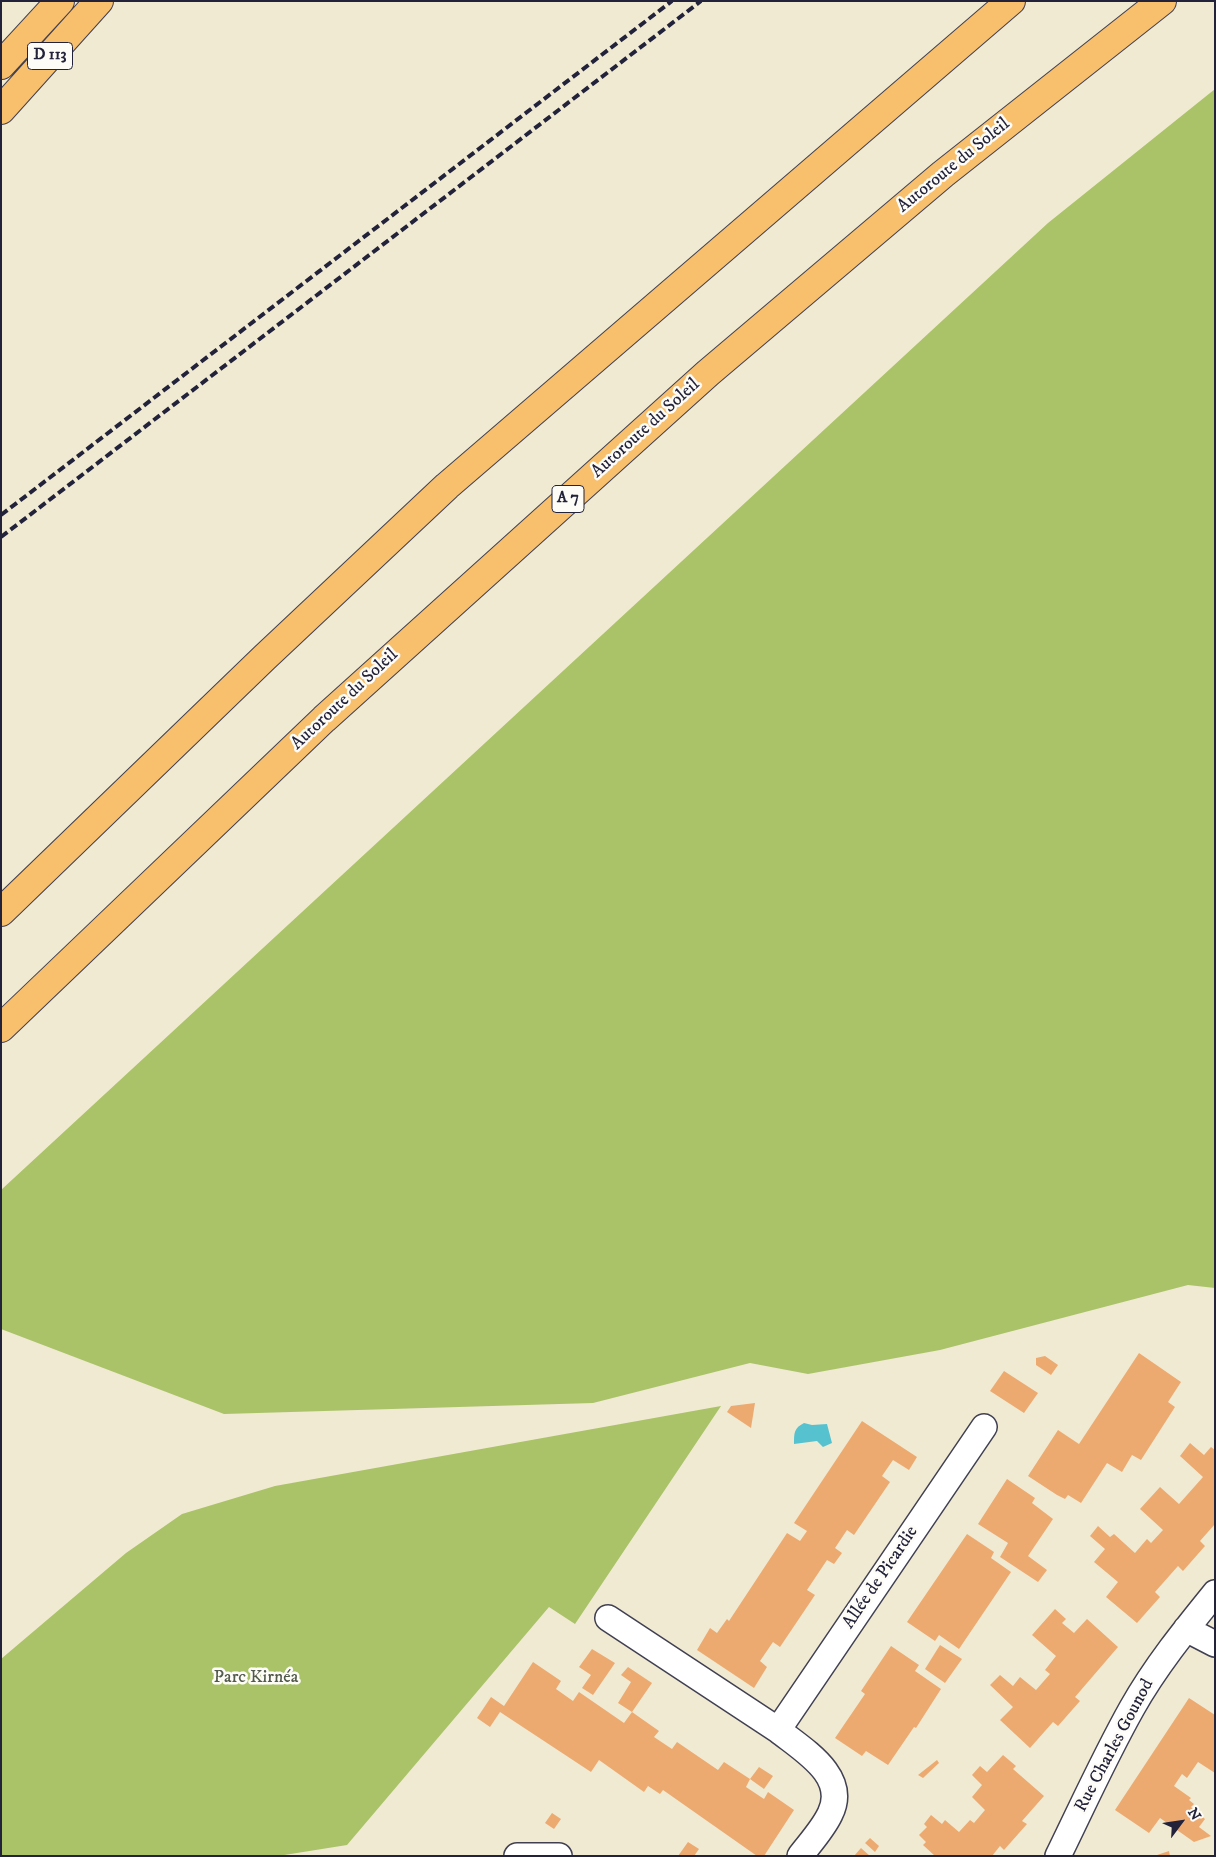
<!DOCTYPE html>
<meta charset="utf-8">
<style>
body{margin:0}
#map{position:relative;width:1216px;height:1857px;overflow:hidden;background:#f0ead2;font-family:"IM FELL DW Pica",serif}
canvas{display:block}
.frame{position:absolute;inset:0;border:2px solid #22223b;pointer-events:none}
.north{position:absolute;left:1156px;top:1797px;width:50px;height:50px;-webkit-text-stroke:4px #fdfcf7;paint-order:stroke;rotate:59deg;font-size:14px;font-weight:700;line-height:20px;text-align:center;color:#22223b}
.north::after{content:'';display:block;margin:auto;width:18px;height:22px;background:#22223b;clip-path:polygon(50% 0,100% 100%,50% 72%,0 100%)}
</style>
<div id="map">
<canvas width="1216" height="1857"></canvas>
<div class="frame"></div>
<div class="north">N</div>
</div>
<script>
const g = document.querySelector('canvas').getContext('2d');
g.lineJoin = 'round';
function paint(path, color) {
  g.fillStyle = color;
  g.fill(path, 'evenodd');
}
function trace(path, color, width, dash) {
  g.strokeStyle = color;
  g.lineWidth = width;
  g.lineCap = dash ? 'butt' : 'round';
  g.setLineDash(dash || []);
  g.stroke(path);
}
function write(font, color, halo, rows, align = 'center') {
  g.font = font + ' "IM FELL DW Pica",serif';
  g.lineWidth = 5;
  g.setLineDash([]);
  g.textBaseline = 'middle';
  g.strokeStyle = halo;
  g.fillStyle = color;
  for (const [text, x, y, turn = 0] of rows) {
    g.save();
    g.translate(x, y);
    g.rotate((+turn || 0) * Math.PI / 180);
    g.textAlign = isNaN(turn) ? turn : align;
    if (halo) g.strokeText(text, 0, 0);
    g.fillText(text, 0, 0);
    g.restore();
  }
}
paint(new Path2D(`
 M 1215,89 L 1215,1288 L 1188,1285 L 940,1350 L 808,1374 L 750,1363 L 593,1403 L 224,1414 L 1,1329 L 1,1190 L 1048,223 Z
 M 721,1406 L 575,1624 L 549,1607 L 347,1845 L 278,1856 L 1,1856 L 1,1659 L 126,1553 L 182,1514 L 275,1486 Z`), '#aac368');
paint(new Path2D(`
 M 804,1423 L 812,1425 L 827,1424 L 832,1443 L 823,1447 L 817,1441 L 794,1444 C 794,1433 794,1428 804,1423 Z`), '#56c2d0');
paint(new Path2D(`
 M 1139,1353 L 1181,1382 L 1168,1402 L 1175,1407 L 1141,1460 L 1132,1455 L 1122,1472 L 1107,1463 L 1081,1503 L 1068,1495 L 1065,1499 L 1057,1495 L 1028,1476 L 1058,1430 L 1079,1444 Z
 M 1045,1356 L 1058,1365 L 1051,1375 L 1036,1365 L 1036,1358 Z
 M 1004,1371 L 1038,1393 L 1024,1413 L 990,1391 Z
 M 755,1403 L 751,1428 L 727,1412 L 731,1406 Z
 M 862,1421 L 917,1457 L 909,1470 L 893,1460 L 882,1476 L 890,1482 L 854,1535 L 847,1530 L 835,1548 L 842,1553 L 834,1564 L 827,1560 L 807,1590 L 815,1595 L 780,1647 L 773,1642 L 760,1661 L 767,1667 L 754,1688 L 697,1650 L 710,1628 L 717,1633 L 727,1619 L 729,1621 L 787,1533 L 800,1541 L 807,1531 L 794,1523 Z
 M 1190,1443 L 1204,1455 L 1211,1447 L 1215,1450 L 1215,1524 L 1200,1541 L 1205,1546 L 1183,1571 L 1178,1566 L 1155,1592 L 1160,1597 L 1137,1623 L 1106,1597 L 1118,1582 L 1094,1562 L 1105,1549 L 1090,1536 L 1098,1526 L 1110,1537 L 1114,1534 L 1135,1553 L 1147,1539 L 1151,1543 L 1163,1530 L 1140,1509 L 1160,1487 L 1179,1504 L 1203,1477 L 1180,1456 Z
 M 1007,1479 L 1035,1498 L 1032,1503 L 1053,1519 L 1028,1556 L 1047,1570 L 1038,1582 L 1000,1557 L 1008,1543 L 978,1524 Z
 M 967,1534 L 994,1552 L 991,1558 L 1011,1572 L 959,1649 L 939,1635 L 935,1641 L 907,1622 Z
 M 1055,1609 L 1066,1619 L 1062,1623 L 1074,1633 L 1087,1619 L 1118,1647 L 1075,1697 L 1080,1701 L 1058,1726 L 1053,1722 L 1030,1748 L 1000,1720 L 1013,1707 L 990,1685 L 1000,1675 L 1013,1686 L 1020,1677 L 1036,1690 L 1050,1674 L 1045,1670 L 1056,1656 L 1032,1635 Z
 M 940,1645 L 962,1659 L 945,1683 L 925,1669 Z
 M 891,1646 L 919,1665 L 915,1671 L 941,1689 L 916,1728 L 914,1727 L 888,1765 L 866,1751 L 862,1756 L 835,1738 L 865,1694 L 861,1691 Z
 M 592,1649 L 615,1663 L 593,1695 L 582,1688 L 591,1675 L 579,1667 Z
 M 533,1662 L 561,1681 L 556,1689 L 573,1701 L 579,1692 L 624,1723 L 632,1712 L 659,1731 L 654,1737 L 672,1749 L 677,1742 L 718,1770 L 724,1762 L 750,1779 L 759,1767 L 773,1776 L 764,1789 L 750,1779 L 746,1787 L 764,1799 L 768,1792 L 794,1810 L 764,1856 L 757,1856 L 663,1790 L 660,1794 L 648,1786 L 644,1792 L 599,1760 L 591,1772 L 500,1712 L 490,1727 L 477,1718 L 491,1697 L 504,1706 Z
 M 628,1667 L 652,1683 L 632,1712 L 618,1703 L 631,1682 L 621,1675 Z
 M 1189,1698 L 1215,1715 L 1215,1773 L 1198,1762 L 1187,1778 L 1182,1774 L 1174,1786 L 1191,1798 L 1189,1800 L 1194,1804 L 1191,1807 L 1205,1819 L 1199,1827 L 1211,1836 L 1194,1842 L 1160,1818 L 1149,1833 L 1115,1810 Z
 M 1003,1755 L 1016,1766 L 1013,1769 L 1044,1796 L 1022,1821 L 1027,1824 L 1004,1850 L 1000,1846 L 992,1856 L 935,1856 L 923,1845 L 926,1842 L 919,1835 L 927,1827 L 924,1824 L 931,1815 L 942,1824 L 945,1820 L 959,1832 L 970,1820 L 974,1823 L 985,1810 L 972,1797 L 982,1785 L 972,1775 L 980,1766 L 987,1772 Z
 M 937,1760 L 939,1763 L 923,1778 L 918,1775 Z
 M 552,1813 L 561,1819 L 554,1829 L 545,1823 Z
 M 870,1838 L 879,1846 L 875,1852 L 865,1843 Z
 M 688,1842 L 699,1849 L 694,1856 L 678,1856 Z
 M 861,1848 L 870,1856 L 854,1856 Z
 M 1169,1851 L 1170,1856 L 1157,1856 L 1157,1855 Z`), '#ecaa71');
const minor = new Path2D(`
 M 608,1618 L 778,1730
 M 1186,1629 L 1215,1644
 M 517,1856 L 559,1856
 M 800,1856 C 810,1843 823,1829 830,1814 C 849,1776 803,1750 778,1730 L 984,1427
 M 1058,1856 C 1082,1807 1105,1756 1132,1708 C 1155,1667 1185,1630 1215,1593`);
const primary = new Path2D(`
 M 1,65 L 60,1
 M 1,110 L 99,1`);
const motorway = new Path2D(`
 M 1,912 L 264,658 L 447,486 L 1011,1
 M 1,1028 L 324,719 L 708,373 L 943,174 L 1162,1`);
trace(minor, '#414052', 28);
trace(primary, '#414052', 30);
trace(motorway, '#414052', 30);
trace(minor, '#fff', 25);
trace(primary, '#f8bf6c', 28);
trace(motorway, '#f8bf6c', 28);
trace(new Path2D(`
 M 1,515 L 672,1
 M 1,537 L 701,1`), '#22223b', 4, [8, 4]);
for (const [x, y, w] of [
 [50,56,45],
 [568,499,32]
]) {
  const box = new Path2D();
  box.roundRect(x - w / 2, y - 13.5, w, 27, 4);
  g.fillStyle = '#fdfcf7';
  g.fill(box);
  trace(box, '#22223b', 1);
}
write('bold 16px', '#22223b', null, [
 ["D 113",50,56],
 ["A 7",568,499]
]);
write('18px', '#22223b', '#fdfcf7', [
 ["Autoroute du Soleil",954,166,-39],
 ["Autoroute du Soleil",646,429,-42],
 ["Autoroute du Soleil",345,700,-43],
 ["Allée de Picardie",881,1578,-56],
 ["Rue Charles Gounod",1115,1746,-62]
]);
write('18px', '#525a4b', '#fdfcf7', [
 ["Parc Kirnéa",256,1678]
]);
</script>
